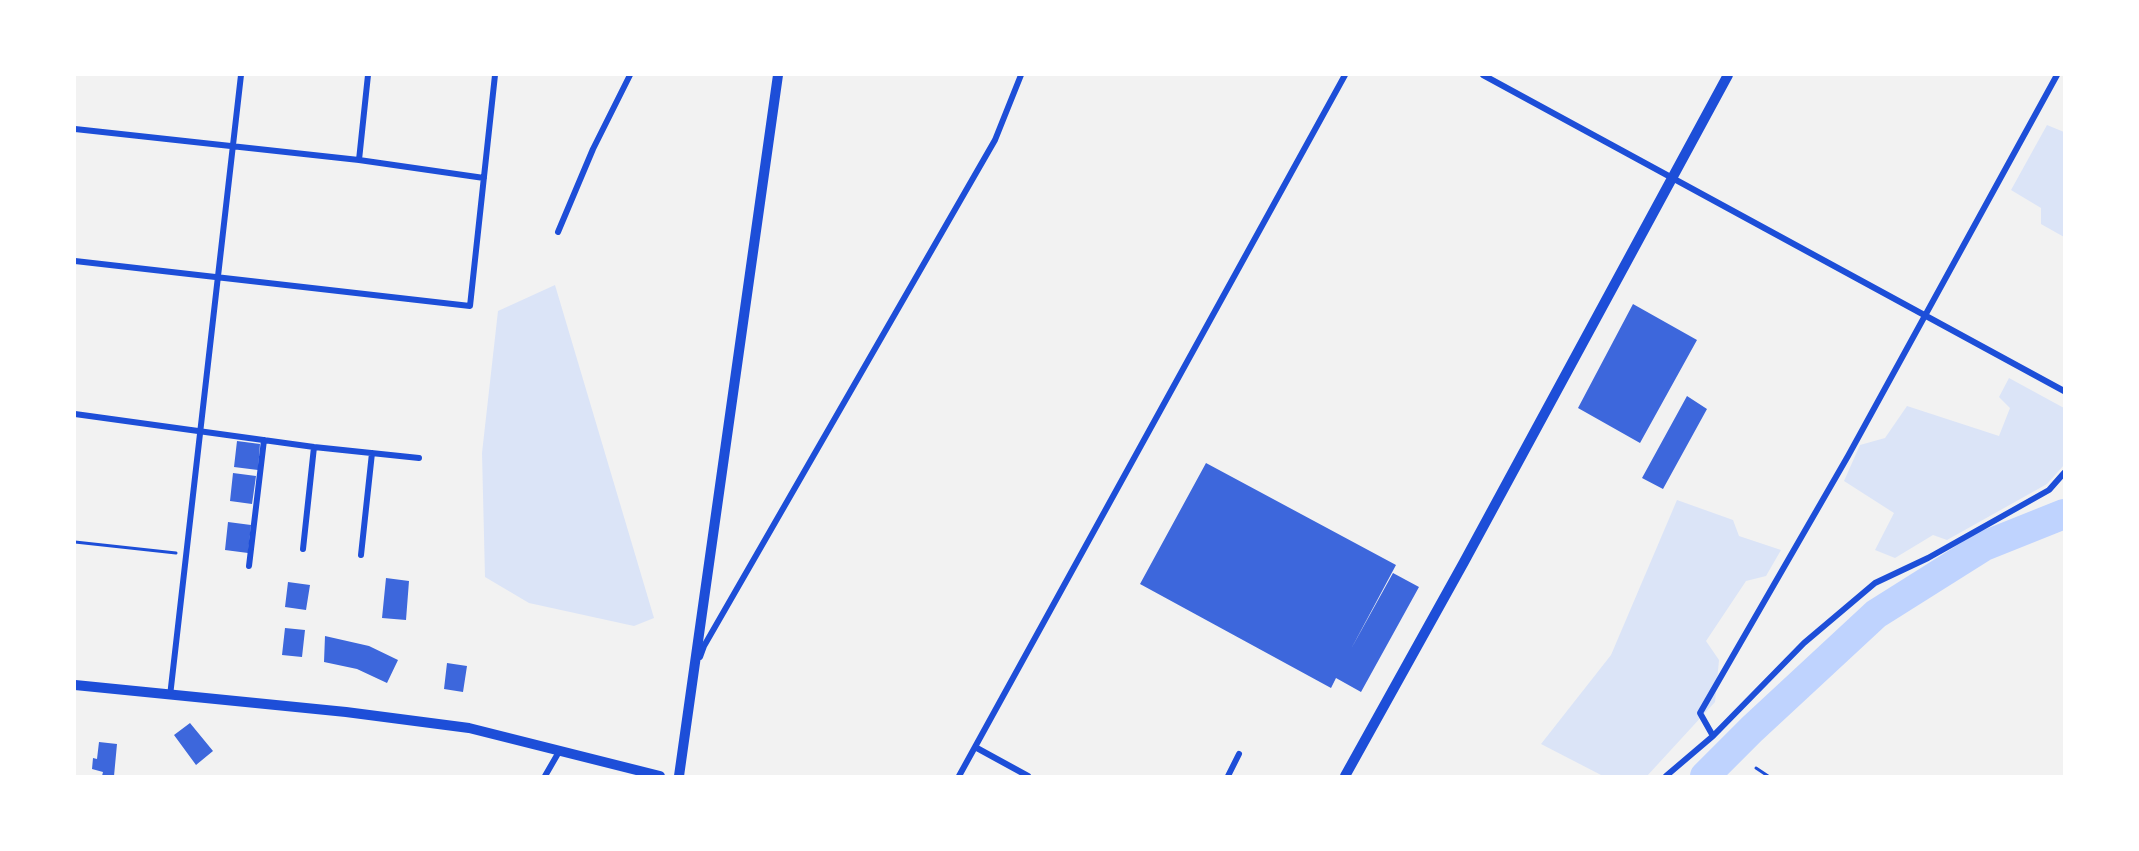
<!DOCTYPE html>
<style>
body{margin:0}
#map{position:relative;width:2139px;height:851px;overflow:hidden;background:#f2f2f2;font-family:"DejaVu Sans",sans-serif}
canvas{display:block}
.frame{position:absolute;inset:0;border:76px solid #fff;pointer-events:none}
</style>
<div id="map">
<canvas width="2139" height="851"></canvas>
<div class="frame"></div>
</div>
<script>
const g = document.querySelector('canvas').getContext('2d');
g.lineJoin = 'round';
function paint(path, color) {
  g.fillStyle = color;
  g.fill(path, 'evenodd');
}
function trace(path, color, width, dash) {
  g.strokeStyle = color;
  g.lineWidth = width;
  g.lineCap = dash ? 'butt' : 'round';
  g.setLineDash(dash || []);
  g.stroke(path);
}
paint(new Path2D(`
 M 2047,125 L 2064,132 L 2064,237 L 2041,224 L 2041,208 L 2011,190 Z
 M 555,285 L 654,618 L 634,626 L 529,603 L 485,577 L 482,453 L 498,311 Z
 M 2009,378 L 2064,408 L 2064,465 L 2047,484 L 1947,540 L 1933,535 L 1895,558 L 1875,550 L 1894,513 L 1844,481 L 1860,445 L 1885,438 L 1907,406 L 1999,436 L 2010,408 L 1999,397 Z
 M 1677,500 L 1733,520 L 1739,536 L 1781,550 L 1766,576 L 1746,581 L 1706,641 L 1719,660 L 1715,702 L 1647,776 L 1603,776 L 1541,744 L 1611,655 Z`), '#dbe4f7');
trace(new Path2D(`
 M 1705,776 L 1752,729 L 1876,614 L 1984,546 L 2064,514`), '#bfd3fe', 30);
paint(new Path2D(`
 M 1633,304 L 1697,340 L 1640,443 L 1578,408 Z
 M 1687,396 L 1707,409 L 1663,489 L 1642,478 Z
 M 237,441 L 260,444 L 258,470 L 234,467 Z
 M 1206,463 L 1396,565 L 1351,649 L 1393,573 L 1419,587 L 1361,692 L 1336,678 L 1331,688 L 1140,584 Z
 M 233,473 L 256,476 L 252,504 L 230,501 Z
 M 228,522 L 251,525 L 248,553 L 225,550 Z
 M 386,578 L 409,581 L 406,620 L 382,618 Z
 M 288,582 L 310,585 L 306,610 L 285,607 Z
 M 285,628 L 305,630 L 302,657 L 282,655 Z
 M 325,636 L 369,646 L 398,660 L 387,683 L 357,669 L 324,662 Z
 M 447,663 L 467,666 L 463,692 L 444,689 Z
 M 190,723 L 213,751 L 196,765 L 174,735 Z
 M 99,742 L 117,744 L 114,776 L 102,776 L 103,772 L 92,769 L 93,758 L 97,759 Z`), '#3d67dc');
trace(new Path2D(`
 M 75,542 L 176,553
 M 1756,768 L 1768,776`), '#1d4ed8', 3);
trace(new Path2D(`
 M 1483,75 L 2064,391
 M 75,129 L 359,160 L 484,178
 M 359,160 L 368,75
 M 558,232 L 593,149 L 630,75
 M 75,261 L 470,306 L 495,75
 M 75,414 L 314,447 L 419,458
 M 303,549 L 314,447
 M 361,555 L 372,453
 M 249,566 L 264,440
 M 700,657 L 704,646 L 995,140 L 1021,75
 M 170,696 L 241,75
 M 1713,736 L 1700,713 L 1848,456 L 2057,75
 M 975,747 L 1028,776
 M 545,776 L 560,750
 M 959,776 L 1345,75
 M 1228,776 L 1239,754
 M 1666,776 L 1713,736 L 1804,643 L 1875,583 L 1928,558 L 2049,490 L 2064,473`), '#1d4ed8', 6);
trace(new Path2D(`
 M 75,685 L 346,712 L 469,728 L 660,776
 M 679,776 L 778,75
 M 1345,776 L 1464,562 L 1728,75`), '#1d4ed8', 10);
</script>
